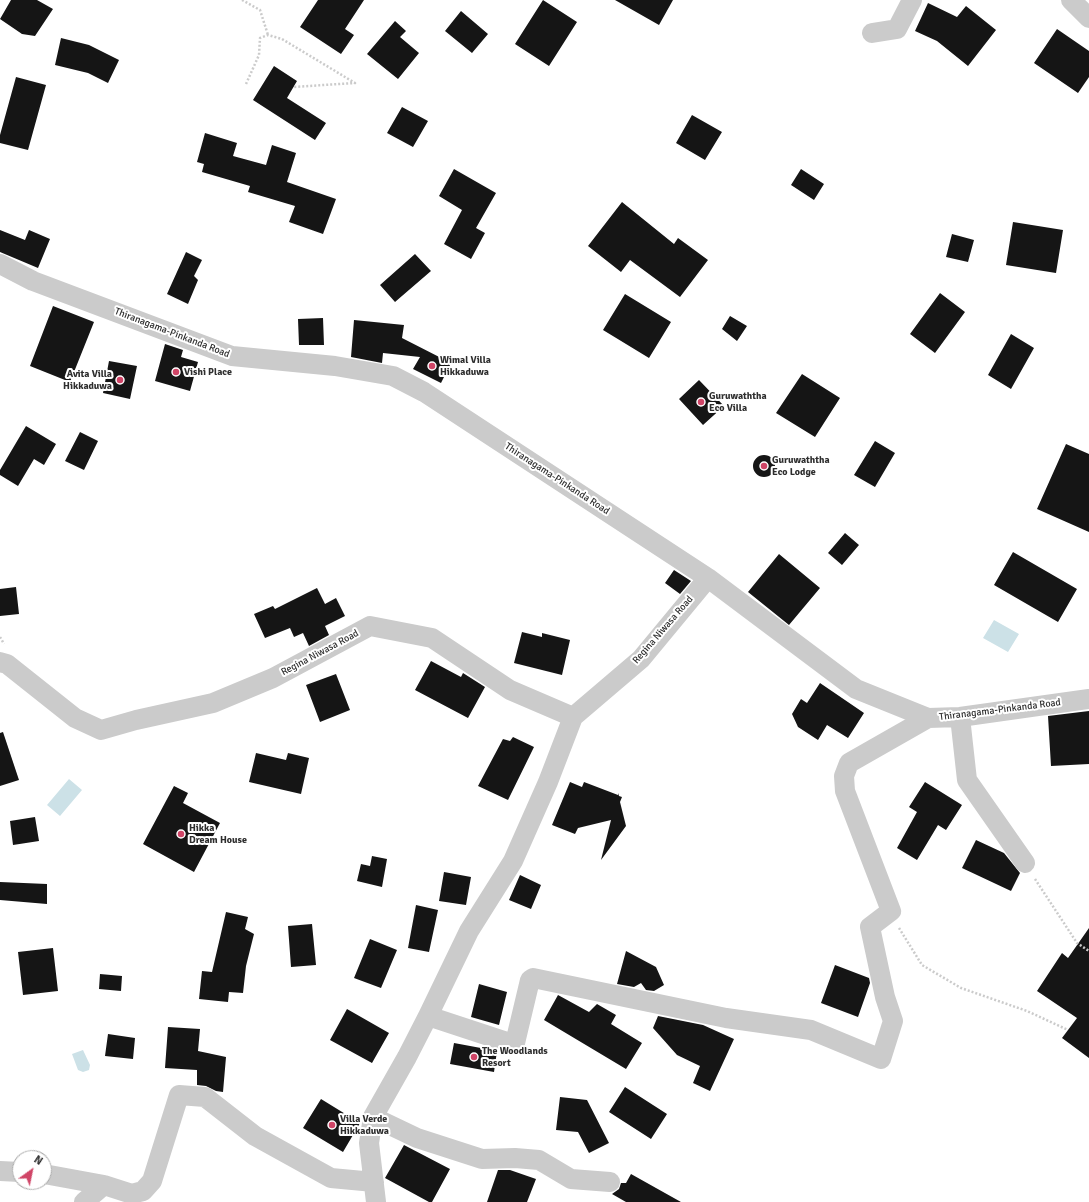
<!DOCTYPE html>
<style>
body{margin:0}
#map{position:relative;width:1089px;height:1202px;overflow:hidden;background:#fff;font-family:Signika,sans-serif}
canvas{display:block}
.north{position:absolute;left:12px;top:1150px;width:40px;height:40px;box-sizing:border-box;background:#fff;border:1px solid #ababab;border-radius:50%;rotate:33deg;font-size:11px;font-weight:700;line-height:16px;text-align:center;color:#2e2e2e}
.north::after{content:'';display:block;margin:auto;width:14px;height:18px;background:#d04567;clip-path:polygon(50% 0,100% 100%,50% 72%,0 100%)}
</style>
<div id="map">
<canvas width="1089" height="1202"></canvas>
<div class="north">N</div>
</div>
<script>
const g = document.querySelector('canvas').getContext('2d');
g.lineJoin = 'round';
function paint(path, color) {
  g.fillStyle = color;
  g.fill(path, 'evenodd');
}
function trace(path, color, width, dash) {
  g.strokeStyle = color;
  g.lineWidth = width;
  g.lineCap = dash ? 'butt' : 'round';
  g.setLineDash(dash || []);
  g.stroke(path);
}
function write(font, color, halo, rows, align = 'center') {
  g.font = font + ' Signika,sans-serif';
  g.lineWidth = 4;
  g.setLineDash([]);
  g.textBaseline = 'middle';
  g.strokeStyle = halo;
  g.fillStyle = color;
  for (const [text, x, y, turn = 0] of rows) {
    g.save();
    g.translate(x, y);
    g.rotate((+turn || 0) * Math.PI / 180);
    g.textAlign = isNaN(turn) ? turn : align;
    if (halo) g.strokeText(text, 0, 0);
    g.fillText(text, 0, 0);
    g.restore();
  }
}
paint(new Path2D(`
 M 994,620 L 1019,634 L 1008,652 L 983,638 Z
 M 69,779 L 82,790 L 60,816 L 47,805 Z
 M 83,1050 L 90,1065 L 89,1070 L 83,1072 L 78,1070 L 72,1054 Z`), '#cce1e7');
paint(new Path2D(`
 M 11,0 L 37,0 L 53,9 L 35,36 L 22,34 L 0,19 Z
 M 318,0 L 364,0 L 345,29 L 354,35 L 341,54 L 300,27 Z
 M 543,0 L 577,22 L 549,66 L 515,44 Z
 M 615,0 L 673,0 L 659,25 Z
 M 928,3 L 957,17 L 966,6 L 996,30 L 968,66 L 937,41 L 915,31 Z
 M 461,11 L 488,34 L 472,53 L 445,31 Z
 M 395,21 L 406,31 L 400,37 L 419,53 L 398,79 L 367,54 Z
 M 1057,29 L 1089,51 L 1089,77 L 1078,93 L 1034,63 Z
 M 61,38 L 89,45 L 119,60 L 108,83 L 88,73 L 55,65 Z
 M 274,66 L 297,81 L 287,98 L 326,123 L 315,140 L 253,100 Z
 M 16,77 L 46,85 L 28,150 L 0,143 L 0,135 Z
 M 402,107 L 428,121 L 413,147 L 387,133 Z
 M 692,115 L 722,132 L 705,160 L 676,143 Z
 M 205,133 L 237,143 L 233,156 L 266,165 L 272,145 L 296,153 L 287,182 L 336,199 L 323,234 L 289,222 L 295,206 L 248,192 L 250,186 L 202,172 L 204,164 L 197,162 Z
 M 454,169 L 496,193 L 476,228 L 485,233 L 471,259 L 444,244 L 462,210 L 439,196 Z
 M 801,169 L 824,184 L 814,200 L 791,185 Z
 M 622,202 L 674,244 L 678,238 L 708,260 L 680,297 L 630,260 L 621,272 L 588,246 Z
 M 1013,222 L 1063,230 L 1056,273 L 1006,265 Z
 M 0,230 L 25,240 L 29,230 L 50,239 L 38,268 L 0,252 Z
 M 952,234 L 974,240 L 968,262 L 946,257 Z
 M 186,252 L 202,260 L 194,276 L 198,280 L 188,304 L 167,294 Z
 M 415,254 L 431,271 L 395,302 L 380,285 Z
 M 940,293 L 965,312 L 935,353 L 910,334 Z
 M 625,294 L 671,322 L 649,358 L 603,330 Z
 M 53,306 L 94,322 L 70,382 L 30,366 Z
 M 730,316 L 747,326 L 737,341 L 722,329 Z
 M 323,318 L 324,345 L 299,345 L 298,319 Z
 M 354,320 L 404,325 L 402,338 L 451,363 L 441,383 L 413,369 L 420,357 L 383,353 L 382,363 L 351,357 Z
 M 1011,334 L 1034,348 L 1011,389 L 988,375 Z
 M 165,344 L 183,350 L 181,357 L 198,362 L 190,391 L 155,381 Z
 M 109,361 L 137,366 L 130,399 L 103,393 Z
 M 802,374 L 840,398 L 815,437 L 776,413 Z
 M 699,380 L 724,406 L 703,425 L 679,399 Z
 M 26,426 L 56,444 L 44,465 L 34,459 L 18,486 L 0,475 L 0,470 Z
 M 80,432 L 98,441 L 84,470 L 65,461 Z
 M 875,441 L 895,453 L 875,487 L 854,475 Z
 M 1066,444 L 1089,454 L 1089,532 L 1037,509 Z
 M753 466a11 11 0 1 1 22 0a11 11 0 1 1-22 0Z
 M 845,533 L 859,545 L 842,565 L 828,553 Z
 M 1013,552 L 1077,589 L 1058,622 L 994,585 Z
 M 779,554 L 820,588 L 789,625 L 748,592 Z
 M 674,570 L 691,581 L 680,594 L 665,583 Z
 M 16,587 L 19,614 L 0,616 L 0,589 Z
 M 317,588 L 325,604 L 336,598 L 345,616 L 325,626 L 329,635 L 309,646 L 303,633 L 294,637 L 290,628 L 265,638 L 254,614 L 273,606 L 275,609 Z
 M 522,632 L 542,637 L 542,633 L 570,640 L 562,675 L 514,663 Z
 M 431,661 L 461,677 L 463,673 L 485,687 L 468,718 L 415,690 Z
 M 336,674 L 350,710 L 320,722 L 306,685 Z
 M 820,683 L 864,713 L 848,738 L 827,725 L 818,740 L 798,727 L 792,714 L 801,699 L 807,703 Z
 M 1089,711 L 1089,764 L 1051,766 L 1048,716 Z
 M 3,732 L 19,780 L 0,786 L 0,733 Z
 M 513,737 L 534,747 L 508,800 L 478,786 L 503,739 L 510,741 Z
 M 256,753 L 286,760 L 288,753 L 309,758 L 301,794 L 249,782 Z
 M 570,782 L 582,787 L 584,782 L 618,795 L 618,793 L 619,796 L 622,797 L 620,802 L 626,826 L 601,860 L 611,820 L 578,828 L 575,834 L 552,825 Z
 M 925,782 L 962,805 L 946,830 L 938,825 L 917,860 L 897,848 L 917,812 L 909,807 Z
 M 174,786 L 188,793 L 183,803 L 220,823 L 194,872 L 143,844 Z
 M 35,817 L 39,841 L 13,845 L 10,821 Z
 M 976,840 L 1004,853 L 1020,873 L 1011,891 L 962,868 Z
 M 372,856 L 387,859 L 382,887 L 357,881 L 361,864 L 370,866 Z
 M 444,872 L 471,877 L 466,905 L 439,901 Z
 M 520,875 L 541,885 L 531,909 L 509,900 Z
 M 0,882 L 47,884 L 47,904 L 0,900 Z
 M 416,905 L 438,910 L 429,952 L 408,948 Z
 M 226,912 L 248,917 L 245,929 L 254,934 L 246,966 L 243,993 L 229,992 L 228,1002 L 199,999 L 202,971 L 212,972 Z
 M 312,924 L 316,965 L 291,967 L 288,926 Z
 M 1089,928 L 1089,1058 L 1062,1038 L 1077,1018 L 1037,991 L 1062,953 L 1068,958 Z
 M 370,939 L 397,950 L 381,988 L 354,978 Z
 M 53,948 L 58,991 L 23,995 L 18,952 Z
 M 626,951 L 656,967 L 664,985 L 654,991 L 646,990 L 641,983 L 634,987 L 617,984 Z
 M 835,965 L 869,978 L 870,983 L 858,1017 L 821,1003 Z
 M 100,974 L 122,976 L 121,991 L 99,989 Z
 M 479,984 L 507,992 L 499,1025 L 471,1017 Z
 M 558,995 L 589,1012 L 597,1004 L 616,1015 L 611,1024 L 642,1043 L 626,1069 L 544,1020 Z
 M 347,1009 L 389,1033 L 372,1063 L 330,1040 Z
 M 658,1016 L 703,1025 L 734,1039 L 710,1091 L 693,1083 L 700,1066 L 677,1055 L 653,1028 Z
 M 168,1027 L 200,1029 L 198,1051 L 226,1057 L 223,1092 L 216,1091 L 206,1086 L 197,1085 L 197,1070 L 165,1068 Z
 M 108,1034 L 135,1038 L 133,1059 L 105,1056 Z
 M 454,1043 L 497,1051 L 494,1072 L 450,1064 Z
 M 625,1087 L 667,1114 L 651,1139 L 609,1112 Z
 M 560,1097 L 587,1100 L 609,1143 L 589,1153 L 578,1132 L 556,1130 Z
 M 321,1099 L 360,1123 L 343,1152 L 303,1128 Z
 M 404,1145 L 450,1169 L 432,1202 L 429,1202 L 385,1178 Z
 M 498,1170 L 510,1170 L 536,1179 L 527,1202 L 487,1202 Z
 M 631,1174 L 681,1202 L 626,1202 L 612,1194 L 619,1189 L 621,1183 L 626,1183 Z`), '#151515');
trace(new Path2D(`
 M 242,0 L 260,10 L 268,35
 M 246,84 L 259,55 L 260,38 L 268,35 L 282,39 L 355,83 L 293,87
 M 0,637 L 4,644
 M 1035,879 L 1077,943 L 1089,951
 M 899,928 L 922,965 L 961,988 L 1027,1011 L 1068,1030`), '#cbcbcb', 2.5, [2, 2]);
trace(new Path2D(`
 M 1071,0 L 1089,18
 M 872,33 L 897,29 L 912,0
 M 0,264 L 33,281 L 232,356 L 335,366 L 393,376 L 424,392 L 708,578 L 856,689 L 928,718 L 960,717 L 1089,699
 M 0,662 L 7,664 L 75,718 L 101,730 L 136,720 L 213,703 L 273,678 L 370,626 L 432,638 L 510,690 L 573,717 L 641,659 L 708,578
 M 960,717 L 967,780 L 1025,863
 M 428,1016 L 469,931 L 513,861 L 548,782 L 573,717
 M 373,1117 L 417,1138 L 482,1159 L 515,1158 L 539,1160 L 571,1179 L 610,1182
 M 0,1171 L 20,1172
 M 44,1174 L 104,1185
 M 84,1202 L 104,1185 L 132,1194 L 143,1191 L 152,1181 L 179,1095 L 205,1097 L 255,1136 L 331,1178 L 374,1182
 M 376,1202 L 369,1143 L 373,1117 L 407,1057 L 428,1016 L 513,1044 L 515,1043 L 530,980 L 533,978 L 726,1018 L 811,1030 L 881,1059 L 893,1021 L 885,997 L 870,927 L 891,911 L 845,791 L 844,776 L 849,763 L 928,718`), '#cbcbcb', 20);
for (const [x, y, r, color] of [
 [432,366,4,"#d04567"],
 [176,372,4,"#d04567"],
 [120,380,4,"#d04567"],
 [701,402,4,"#d04567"],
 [764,466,4,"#d04567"],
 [181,834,4,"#d04567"],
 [474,1057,4,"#d04567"],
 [332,1125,4,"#d04567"]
]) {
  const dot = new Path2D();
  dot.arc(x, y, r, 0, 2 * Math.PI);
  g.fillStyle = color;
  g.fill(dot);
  trace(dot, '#fff', 1.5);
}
write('10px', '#2e2e2e', '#fff', [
 ["Thiranagama-Pinkanda Road",172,333,21],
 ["Thiranagama-Pinkanda Road",557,479,33],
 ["Regina Niwasa Road",663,630,-49],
 ["Regina Niwasa Road",320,653,-28],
 ["Thiranagama-Pinkanda Road",1000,710,-7]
]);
write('bold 10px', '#2e2e2e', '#fff', [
 ["Wimal Villa",440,360],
 ["Hikkaduwa",440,372],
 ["Vishi Place",184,372],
 ["Avita Villa",112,374,"right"],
 ["Hikkaduwa",112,386,"right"],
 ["Guruwaththa",709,396],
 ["Eco Villa",709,408],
 ["Guruwaththa",772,460],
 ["Eco Lodge",772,472],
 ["Hikka",189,828],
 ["Dream House",189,840],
 ["The Woodlands",482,1051],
 ["Resort",482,1063],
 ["Villa Verde",340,1119],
 ["Hikkaduwa",340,1131]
], 'left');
</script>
